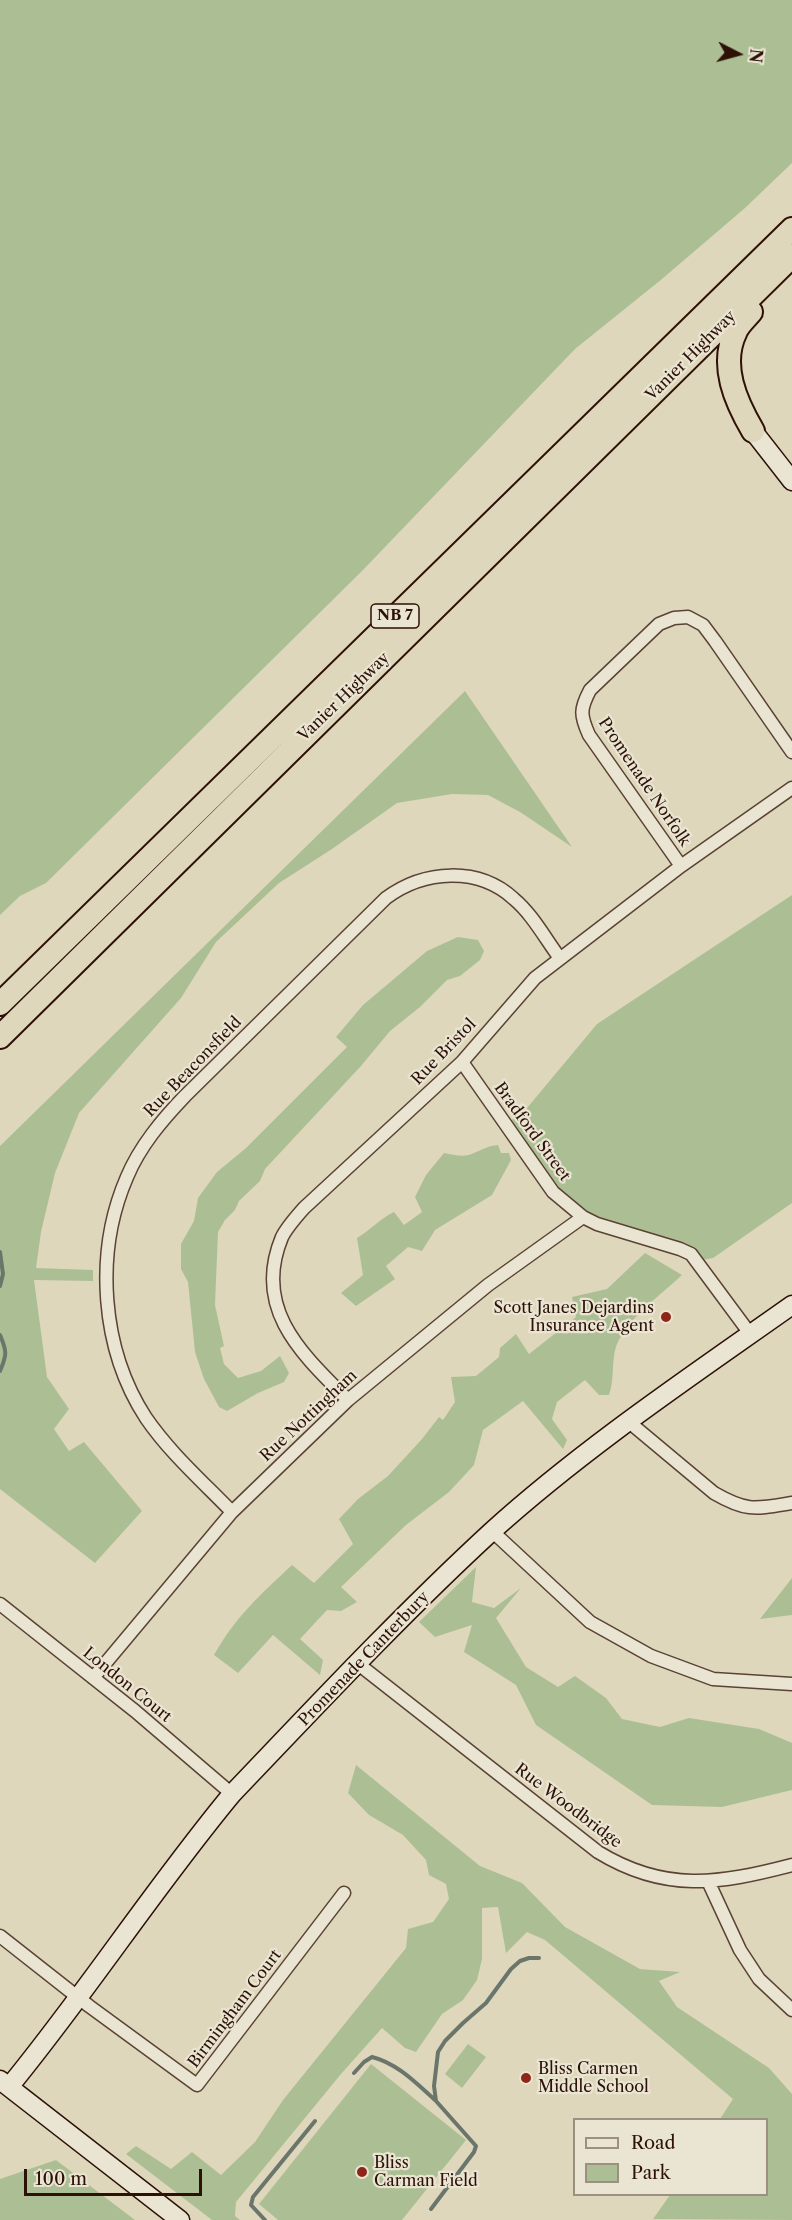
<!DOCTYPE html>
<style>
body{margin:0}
#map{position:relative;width:792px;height:2220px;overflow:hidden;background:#dfd7bb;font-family:"Libre Caslon Text",serif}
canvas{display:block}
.legend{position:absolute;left:573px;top:2118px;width:195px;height:78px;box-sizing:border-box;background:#eae5d3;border:2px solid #9e9081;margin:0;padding:8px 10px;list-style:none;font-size:18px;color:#2d1107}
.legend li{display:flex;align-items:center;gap:12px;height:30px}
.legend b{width:30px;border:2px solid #9e9081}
.north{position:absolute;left:708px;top:24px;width:60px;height:60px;-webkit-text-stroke:4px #eae5d3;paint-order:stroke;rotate:96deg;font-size:16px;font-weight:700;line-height:24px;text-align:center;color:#2d1107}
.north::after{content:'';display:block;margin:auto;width:21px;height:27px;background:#2d1107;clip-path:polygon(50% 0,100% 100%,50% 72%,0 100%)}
.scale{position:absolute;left:24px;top:2169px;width:178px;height:27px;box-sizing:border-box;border:3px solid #2d1107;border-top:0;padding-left:8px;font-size:18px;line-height:21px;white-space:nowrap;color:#2d1107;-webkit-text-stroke:4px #eae5d3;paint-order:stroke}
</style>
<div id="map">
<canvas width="792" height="2220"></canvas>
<ul class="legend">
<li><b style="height:8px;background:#eae5d3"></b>Road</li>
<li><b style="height:16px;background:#acbf94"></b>Park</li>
</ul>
<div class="north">N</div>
<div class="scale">100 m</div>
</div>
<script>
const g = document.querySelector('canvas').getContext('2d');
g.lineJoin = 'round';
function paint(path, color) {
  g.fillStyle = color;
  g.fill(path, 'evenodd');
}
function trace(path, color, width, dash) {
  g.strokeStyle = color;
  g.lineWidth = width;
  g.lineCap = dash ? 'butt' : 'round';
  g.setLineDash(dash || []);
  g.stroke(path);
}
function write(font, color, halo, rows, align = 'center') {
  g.font = font + ' "Libre Caslon Text",serif';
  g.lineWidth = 4.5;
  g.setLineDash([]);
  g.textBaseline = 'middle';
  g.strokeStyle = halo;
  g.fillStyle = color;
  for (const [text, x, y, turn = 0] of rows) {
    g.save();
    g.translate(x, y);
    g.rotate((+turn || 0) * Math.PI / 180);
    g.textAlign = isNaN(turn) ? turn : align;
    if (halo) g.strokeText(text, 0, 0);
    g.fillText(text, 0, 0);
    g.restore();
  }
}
paint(new Path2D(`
 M 0,0 L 792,0 L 792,163 L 745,208 L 662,279 L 575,349 L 362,571 L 46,883 L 20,896 L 0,915 Z
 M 465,691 L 572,847 L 520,812 L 488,795 L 452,794 L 397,803 L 332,849 L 279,883 L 216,942 L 181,998 L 79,1113 L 55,1173 L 41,1232 L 36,1268 L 93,1270 L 93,1281 L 34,1280 L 47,1377 L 69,1409 L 54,1429 L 69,1451 L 84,1442 L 142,1511 L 95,1563 L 0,1489 L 0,1146 Z
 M 792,895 L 792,1203 L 713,1258 L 697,1261 L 597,1224 L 553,1192 L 503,1127 L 527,1108 L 597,1024 Z
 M 458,937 L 478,940 L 484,951 L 480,960 L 460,976 L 447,980 L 420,1007 L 390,1031 L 361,1066 L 265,1169 L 260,1181 L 239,1201 L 235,1210 L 225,1220 L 218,1232 L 215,1305 L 224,1346 L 220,1348 L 224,1364 L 238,1378 L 261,1371 L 280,1356 L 289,1373 L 284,1382 L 258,1393 L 227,1411 L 219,1407 L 204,1379 L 195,1352 L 188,1282 L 181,1269 L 181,1244 L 194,1221 L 198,1198 L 217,1172 L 246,1148 L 347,1047 L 336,1037 L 363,1005 L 427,951 Z
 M 498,1145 L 501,1153 L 509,1153 L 511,1160 L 492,1195 L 435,1230 L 422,1251 L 408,1247 L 386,1266 L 395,1279 L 356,1306 L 341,1293 L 363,1275 L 357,1238 C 371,1230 379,1219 394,1212 L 404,1225 L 422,1212 L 415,1197 L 426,1175 L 444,1153 C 455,1155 464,1158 474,1153 C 484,1149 487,1146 498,1145 Z
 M 645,1253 L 682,1275 C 661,1295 630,1316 617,1344 C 611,1358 615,1379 609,1395 L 599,1395 L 585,1380 L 557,1402 L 552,1419 L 567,1440 L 563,1449 L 523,1401 L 483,1430 L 474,1465 L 449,1492 L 406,1525 L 341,1587 L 357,1602 L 341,1611 L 327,1610 L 300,1639 L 323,1660 L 320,1675 L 273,1635 L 238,1673 L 214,1655 C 236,1616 260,1595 292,1565 L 314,1583 L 353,1544 L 339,1519 L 358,1499 L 388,1476 L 422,1439 L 439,1417 L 443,1420 L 455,1402 L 451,1377 L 476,1376 L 499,1357 L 500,1348 L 516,1334 L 529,1354 L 576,1317 L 572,1297 L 607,1289 Z
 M 476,1567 L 472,1602 L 494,1608 L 521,1588 L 496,1618 L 526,1667 L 558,1687 L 575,1676 L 606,1698 L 622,1719 L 660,1727 L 689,1718 L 759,1729 L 792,1743 L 792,1790 L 722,1807 L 652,1805 L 536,1725 L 516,1685 L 464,1652 L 472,1625 L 435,1637 L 419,1622 Z
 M 792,1578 L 792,1615 L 760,1619 Z
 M 356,1765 L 480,1866 L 522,1883 L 565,1927 L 640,1969 L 680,1972 L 659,1981 L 677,2007 L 769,2068 L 792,2094 L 792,2220 L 653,2219 L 670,2195 L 766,2194 L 766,2120 L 720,2119 L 733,2099 L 545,1940 L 527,1932 L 506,1953 L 498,1907 L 482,1908 L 482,1959 L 477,1980 L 463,2000 L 442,2014 L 416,2052 L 405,2048 L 382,2028 L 341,2074 L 236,2202 L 235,2216 L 240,2220 L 212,2220 L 126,2154 L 136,2146 L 171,2169 L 192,2152 L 221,2175 L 255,2142 L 283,2100 L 406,1948 L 408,1929 L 433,1922 L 449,1899 L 446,1884 L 429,1875 L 426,1860 L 403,1835 L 369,1815 L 348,1793 Z
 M 468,2044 L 486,2057 L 462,2088 L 445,2074 Z
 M 371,2064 L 466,2140 L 402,2220 L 278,2220 L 259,2204 Z
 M 56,2160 L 135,2220 L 0,2220 L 0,2179 Z`), '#acbf94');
trace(new Path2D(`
 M 0,1252 L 3,1274 L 0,1286
 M 0,1335 C 7,1351 7,1355 0,1371
 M 354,2073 L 364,2062 L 372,2057 C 397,2063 417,2084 435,2100
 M 431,2209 L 474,2152 L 476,2146 L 436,2101 L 434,2086 L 438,2052 L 445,2041 L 463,2023 L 486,2003 L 511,1969 L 520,1961 L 529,1958 L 539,1958
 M 265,2220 L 251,2205 L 253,2197 L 315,2121`), '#6a766b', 4);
const street = new Path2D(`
 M 681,866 L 589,735 C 580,715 580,709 590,690 L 659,624 L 674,618 L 688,617 L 703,625 L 715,641 L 792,752
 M 462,1062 L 553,1192 L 583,1217 L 597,1224 L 680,1249 L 691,1254 L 751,1335
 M 348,1400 C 302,1354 252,1309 282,1237 C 287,1227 296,1217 304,1208 L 462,1062 L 535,978 L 681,866 L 792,788
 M 629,1422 L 714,1493 C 747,1512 755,1509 792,1503
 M 232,1512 C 203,1482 170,1453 146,1418 C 101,1349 94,1253 127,1177 C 140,1146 162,1120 185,1096 L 386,898 C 424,870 478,866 514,899 C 532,914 545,938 559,957
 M 492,1531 L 590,1622 L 651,1656 L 713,1679 L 792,1684
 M 0,1604 L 135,1711 L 232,1794
 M 357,1663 L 598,1852 C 665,1893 719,1884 792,1865
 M 93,1678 L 232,1512 L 348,1400 L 488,1285 L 583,1217
 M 708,1881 L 740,1950 L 759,1979 L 792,2010
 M 0,1936 L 89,2006 L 197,2085 L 344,1893`);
const secondary = new Path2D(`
 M 753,431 L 792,481
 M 0,2080 L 180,2220
 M 9,2087 C 87,1992 154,1888 232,1794 C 317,1705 401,1615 491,1532 C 584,1448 690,1377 792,1305`);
const highway = new Path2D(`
 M 751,312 C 746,318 739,324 736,331 C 719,365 736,402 753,431
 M 0,1004 L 792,229
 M 0,1037 L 792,256`);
trace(street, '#5a4234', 15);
trace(secondary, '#2d1107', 21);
trace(highway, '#2d1107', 26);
trace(street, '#eae5d3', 12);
trace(secondary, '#eae5d3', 18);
trace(highway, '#dfd7bb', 22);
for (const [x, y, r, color] of [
 [666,1317,6,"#8f2418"],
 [526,2078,6,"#8f2418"],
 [362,2172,6,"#8f2418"]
]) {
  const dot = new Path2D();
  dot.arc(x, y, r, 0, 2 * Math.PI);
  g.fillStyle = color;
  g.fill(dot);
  trace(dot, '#eae5d3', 2);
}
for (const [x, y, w] of [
 [395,616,48]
]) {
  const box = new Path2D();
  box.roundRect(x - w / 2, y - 12, w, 24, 4.5);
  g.fillStyle = '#eae5d3';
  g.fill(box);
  trace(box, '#2d1107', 1.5);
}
write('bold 15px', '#2d1107', null, [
 ["NB 7",395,616]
]);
write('16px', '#2d1107', '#eae5d3', [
 ["Vanier Highway",691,356,-45],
 ["Vanier Highway",344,697,-44],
 ["Promenade Norfolk",644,782,56],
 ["Rue Bristol",444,1052,-46],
 ["Rue Beaconsfield",193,1067,-46],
 ["Bradford Street",532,1132,54],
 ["Rue Nottingham",309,1416,-43],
 ["Promenade Canterbury",364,1659,-46],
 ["London Court",127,1685,39],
 ["Rue Woodbridge",568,1806,37],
 ["Birmingham Court",235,2009,-53]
]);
write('16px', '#2d1107', '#eae5d3', [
 ["Scott Janes Dejardins",654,1308,"right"],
 ["Insurance Agent",654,1326,"right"],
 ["Bliss Carmen",538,2069],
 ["Middle School",538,2087],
 ["Bliss",374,2163],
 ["Carman Field",374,2181]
], 'left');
</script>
